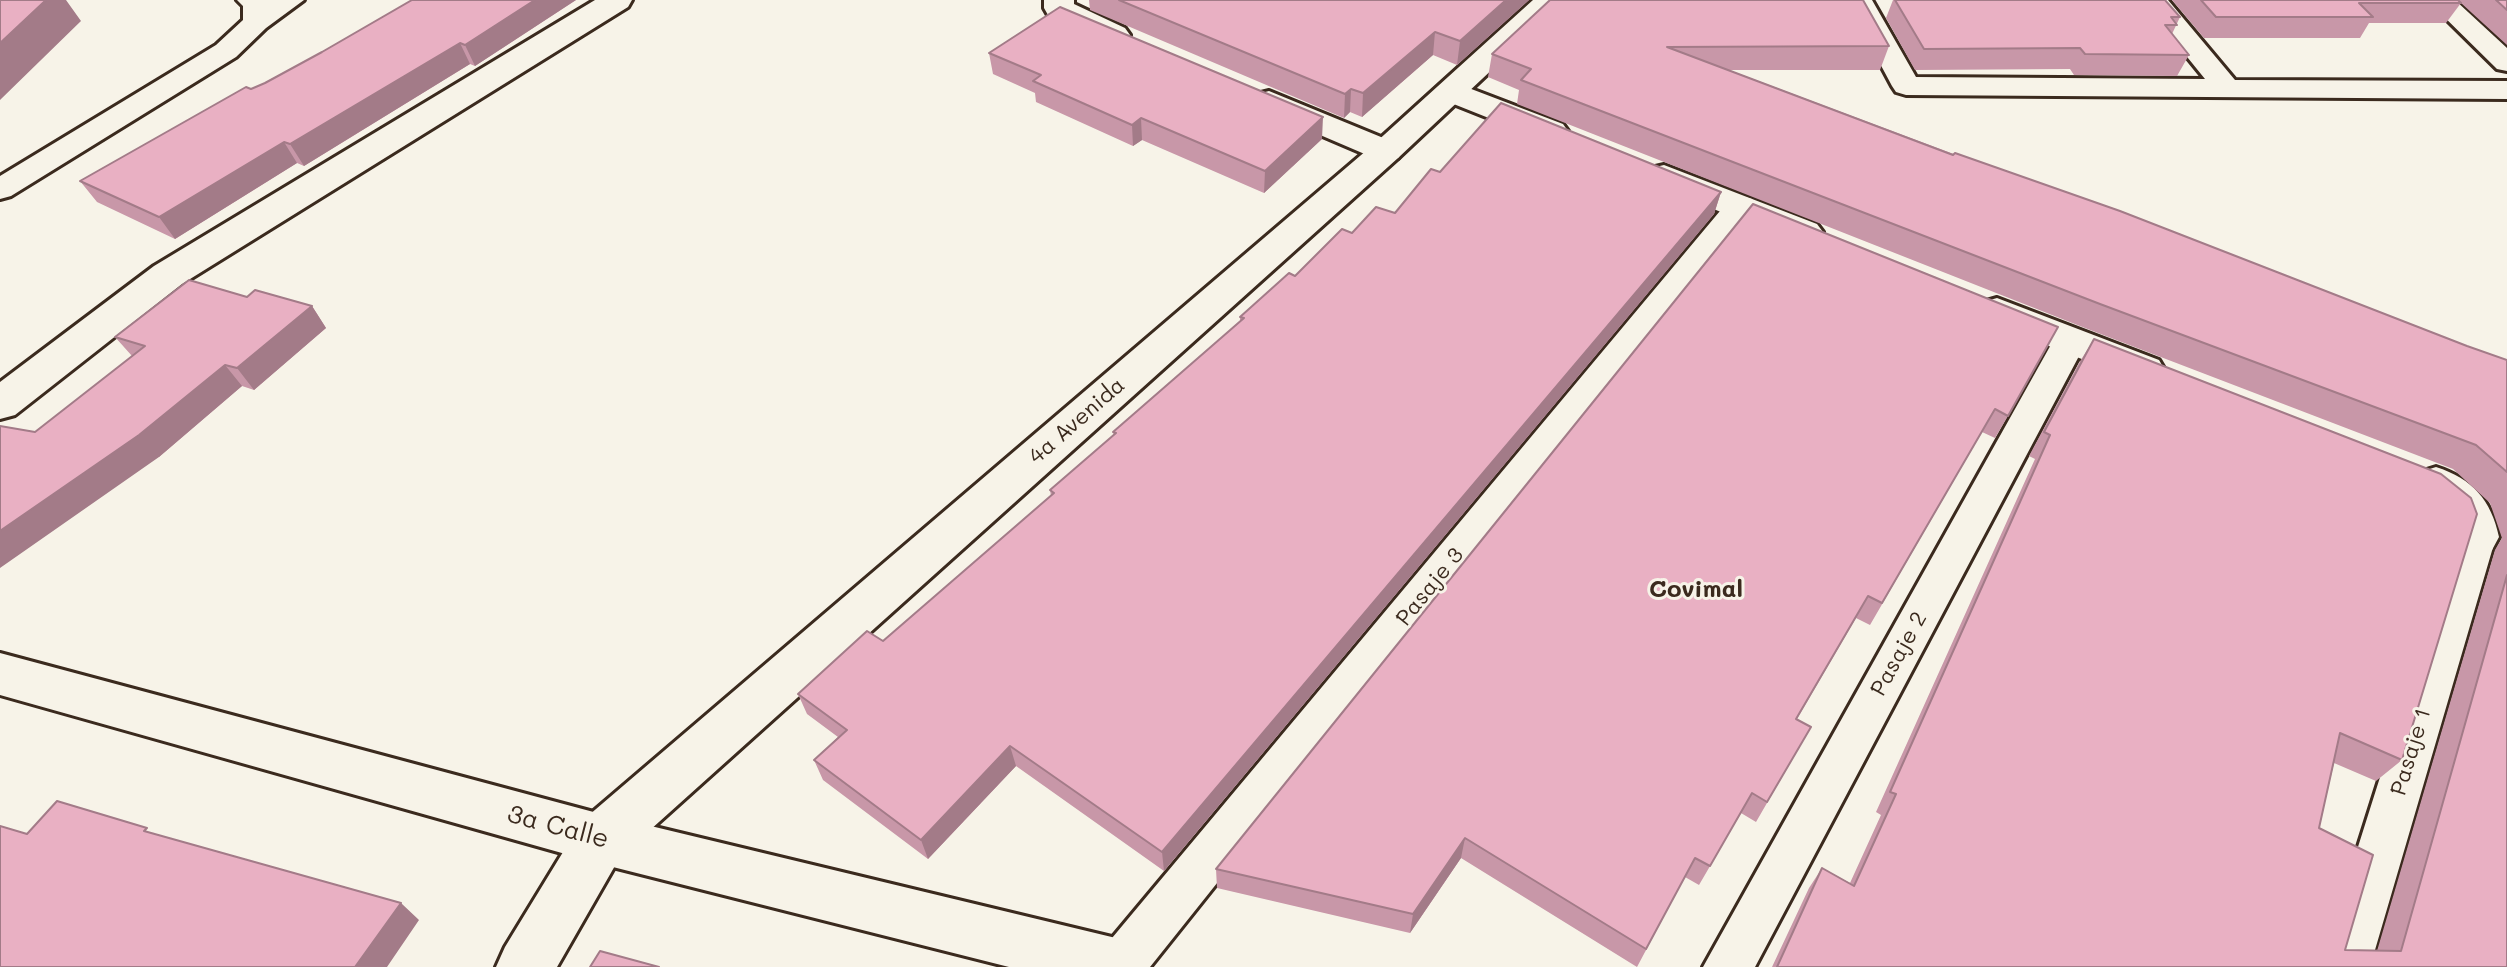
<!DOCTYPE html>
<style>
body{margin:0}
canvas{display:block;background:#f7f3e8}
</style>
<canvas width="2507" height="967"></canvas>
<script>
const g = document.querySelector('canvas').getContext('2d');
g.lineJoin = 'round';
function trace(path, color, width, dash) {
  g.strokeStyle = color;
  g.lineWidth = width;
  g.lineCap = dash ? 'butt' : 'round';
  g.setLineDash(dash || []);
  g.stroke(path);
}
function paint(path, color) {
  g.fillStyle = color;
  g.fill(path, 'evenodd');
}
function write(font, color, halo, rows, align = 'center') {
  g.font = font + ' Mali,sans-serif';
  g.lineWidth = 6;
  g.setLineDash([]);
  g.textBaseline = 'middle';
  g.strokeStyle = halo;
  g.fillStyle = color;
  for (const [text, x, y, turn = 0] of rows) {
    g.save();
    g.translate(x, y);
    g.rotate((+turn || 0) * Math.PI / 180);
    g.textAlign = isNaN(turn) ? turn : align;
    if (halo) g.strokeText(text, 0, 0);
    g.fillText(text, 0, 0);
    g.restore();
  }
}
const service = new Path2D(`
 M 237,0 L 304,0 L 266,28 L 236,57 L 11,196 L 0,199 L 0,176 L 216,45 L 243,20 L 243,6 Z
 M 1846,0 L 1872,0 L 1916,77 L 2205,79 L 2141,0 L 2168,0 L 2235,80 L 2507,81 L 2507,99 L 1906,95 L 1896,92 L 1892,86 Z
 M 2427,0 L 2455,0 L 2507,48 L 2507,71 L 2497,69 Z
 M 1741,196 L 1752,199 L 1757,206 L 1752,213 L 1150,967 L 1094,967 L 1102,950 L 1730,199 Z
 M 2070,329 L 2082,333 L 2087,341 L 1755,967 L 1703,967 L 2053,341 L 2058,333 Z
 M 2476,522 L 2490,526 L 2496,537 L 2370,967 L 2320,967 L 2456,537 L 2462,526 Z`);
const minor = new Path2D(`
 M 595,0 L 632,0 L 628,7 L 182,284 L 15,415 L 0,419 L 0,382 L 154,266 Z
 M 1044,0 L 1074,0 L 1074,4 L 1125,28 L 1130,35 L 1125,42 C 1100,48 1071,26 1048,15 L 1044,8 Z
 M 1453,82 L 1563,124 L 1568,131 L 1563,138 L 1551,141 L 1539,138 L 1441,99 L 1436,92 L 1441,85 Z
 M 1269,91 L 1398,144 L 1403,151 L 1398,158 L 1386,161 L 1374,158 L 1257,108 L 1252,101 L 1257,94 Z
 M 1664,165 L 1817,224 L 1823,232 L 1817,240 L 1804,244 L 1791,240 L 1651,184 L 1646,176 L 1651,168 Z
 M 1997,298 L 2159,360 L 2165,370 L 2159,380 L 2145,384 L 1983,320 L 1977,311 L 1983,302 Z
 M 2436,467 C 2473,479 2491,500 2499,537 L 2492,550 L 2476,555 L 2460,550 L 2450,520 L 2420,496 L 2414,484 L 2420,472 Z
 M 0,653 L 601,814 L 1120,939 L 1140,947 L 1149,967 L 1009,967 L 601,864 L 0,695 Z`);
const tertiary = new Path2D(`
 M 1533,0 L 1566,0 L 1398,158 L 620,857 L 557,967 L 496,967 L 505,947 L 582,821 L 1374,144 Z`);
trace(service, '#3b2a1e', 6);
trace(minor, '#3b2a1e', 6);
trace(tertiary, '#3b2a1e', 6);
paint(service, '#f7f3e8');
paint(minor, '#f7f3e8');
paint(tertiary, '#f7f3e8');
paint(new Path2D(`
 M 412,0 L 576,0 L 475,66 L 470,64 L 304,166 L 297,163 L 175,239 L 97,202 L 80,181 L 322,52 Z
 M 1089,0 L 1529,0 L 1457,65 L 1433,55 L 1362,117 L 1350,112 L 1344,118 L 1090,10 Z
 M 1550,0 L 1889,46 L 1880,70 L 1729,70 L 2467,346 L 2507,360 L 2507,967 L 1772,967 L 1809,888 L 1822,868 L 1850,883 L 1881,815 L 1876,812 L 2035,459 L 2029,456 L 2079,363 L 2094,339 L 2402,760 L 2376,781 L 2334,763 L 2319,828 L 2345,950 L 2377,951 L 2495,550 L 2502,538 L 2490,503 L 2453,469 L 2085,328 L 1517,104 L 1519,90 L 1488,77 L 1492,54 Z
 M 1893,0 L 2165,0 L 2180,17 L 2172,34 L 2189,55 L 2177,76 L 2074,75 L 2070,69 L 1915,70 L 1886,18 Z
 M 2172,0 L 2507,0 L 2507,45 L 2461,3 L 2446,23 L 2369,23 L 2360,38 L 2204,38 Z
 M 989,53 L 1322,139 L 1264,193 L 1142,140 L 1133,146 L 1036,102 L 1035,93 L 993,74 Z
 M 1440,172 L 1721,192 L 1714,214 L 1164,871 L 1016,766 L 928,859 L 823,780 L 814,760 L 838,737 L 807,714 L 798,694 L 883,641 L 1051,496 L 1050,490 L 1114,435 L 1113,432 L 1240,322 L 1240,317 L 1352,233 L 1395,213 Z
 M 1753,204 L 2008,416 L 1995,438 L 1982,432 L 1870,625 L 1856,618 L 1797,719 L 1811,727 L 1756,822 L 1741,813 L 1699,885 L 1685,877 L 1637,967 L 1461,858 L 1410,933 L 1217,888 L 1216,869 Z
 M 312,306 L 326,328 L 254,390 L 242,386 L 159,457 L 35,432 L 132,356 L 115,337 Z`), '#c897a8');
paint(new Path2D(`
 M 46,0 L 66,0 L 81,21 L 0,100 L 0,43 Z
 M 535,0 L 576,0 L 475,66 L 465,45 Z
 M 1506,0 L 1529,0 L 1457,65 L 1460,41 Z
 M 1435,32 L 1433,55 L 1362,117 L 1363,93 Z
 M 460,43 L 470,64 L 304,166 L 290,144 Z
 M 1351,89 L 1350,112 L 1344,118 L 1345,94 Z
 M 1323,117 L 1322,139 L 1264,193 L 1265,171 Z
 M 1141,118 L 1142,140 L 1133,146 L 1132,125 Z
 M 284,142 L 297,163 L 175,239 L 159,217 Z
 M 1721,192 L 1714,214 L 1164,871 L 1162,852 Z
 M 312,306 L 326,328 L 254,390 L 237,368 Z
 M 225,365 L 242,386 L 159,457 L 0,568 L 0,531 Z
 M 1010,746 L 1016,766 L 928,859 L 921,840 Z
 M 1465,838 L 1461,858 L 1410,933 L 1413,914 Z
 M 401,903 L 419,920 L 387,967 L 355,967 Z`), '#a37b88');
const building = new Path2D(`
 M 0,0 L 46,0 L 0,43 Z
 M 412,0 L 535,0 L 465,45 L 460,43 L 290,144 L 284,142 L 159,217 L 80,181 L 246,87 L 251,89 L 265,83 L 322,52 Z
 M 1119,0 L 1506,0 L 1460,41 L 1435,32 L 1363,93 L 1351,89 L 1345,94 Z
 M 1550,0 L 1863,0 L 1889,46 L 1667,47 L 1953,155 L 1955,153 L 2120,211 L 2467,346 L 2507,360 L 2507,472 L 2476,445 L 2100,304 L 1521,80 L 1531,69 L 1492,54 Z
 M 1895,0 L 2165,0 L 2180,17 L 2171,17 L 2177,25 L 2165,25 L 2189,55 L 2085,54 L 2080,48 L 1924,49 Z
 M 2201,0 L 2458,0 L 2461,3 L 2359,3 L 2373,17 L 2216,17 Z
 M 2496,0 L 2507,0 L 2507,10 Z
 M 1060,7 L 1323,117 L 1265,171 L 1141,118 L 1132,125 L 1033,81 L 1041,75 L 989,53 Z
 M 1501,103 L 1721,192 L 1162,852 L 1010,746 L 921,840 L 814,760 L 847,730 L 798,694 L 867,631 L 883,641 L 1054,493 L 1050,490 L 1116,433 L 1113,432 L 1244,318 L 1240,317 L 1289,273 L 1295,276 L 1342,229 L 1352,233 L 1376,207 L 1395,213 L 1431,169 L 1440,172 Z
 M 1753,204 L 2058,327 L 2008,416 L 1995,409 L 1882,603 L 1868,596 L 1796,719 L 1811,727 L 1767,802 L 1752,793 L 1710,866 L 1695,858 L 1646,949 L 1465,838 L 1413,914 L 1216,869 Z
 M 189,280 L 247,297 L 255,290 L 312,306 L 237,368 L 225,365 L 139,435 L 0,531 L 0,426 L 35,432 L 145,346 L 115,337 Z
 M 2094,339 L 2441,474 L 2471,498 L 2477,514 L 2402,760 L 2340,733 L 2319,828 L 2373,855 L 2345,950 L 2401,951 L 2507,575 L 2507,967 L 1777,967 L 1822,868 L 1854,886 L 1896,794 L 1890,792 L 2050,435 L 2044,432 Z
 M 57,801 L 147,828 L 144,831 L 401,903 L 355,967 L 0,967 L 0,826 L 27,834 Z
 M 600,951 L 659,967 L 590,967 Z`);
paint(building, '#e9b0c3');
trace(building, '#a37b88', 2);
write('22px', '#3b2a1e', '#f7f3e8', [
 ["4a Avenida",1077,421,-41],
 ["Pasaje 3",1430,587,-51],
 ["Pasaje 2",1899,654,-61],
 ["Pasaje 1",2411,752,-73]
]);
write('bold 24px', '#3b2a1e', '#f7f3e8', [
 ["Covimal",1696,590]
]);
write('26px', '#3b2a1e', '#f7f3e8', [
 ["3a Calle",558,827,15]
]);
</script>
